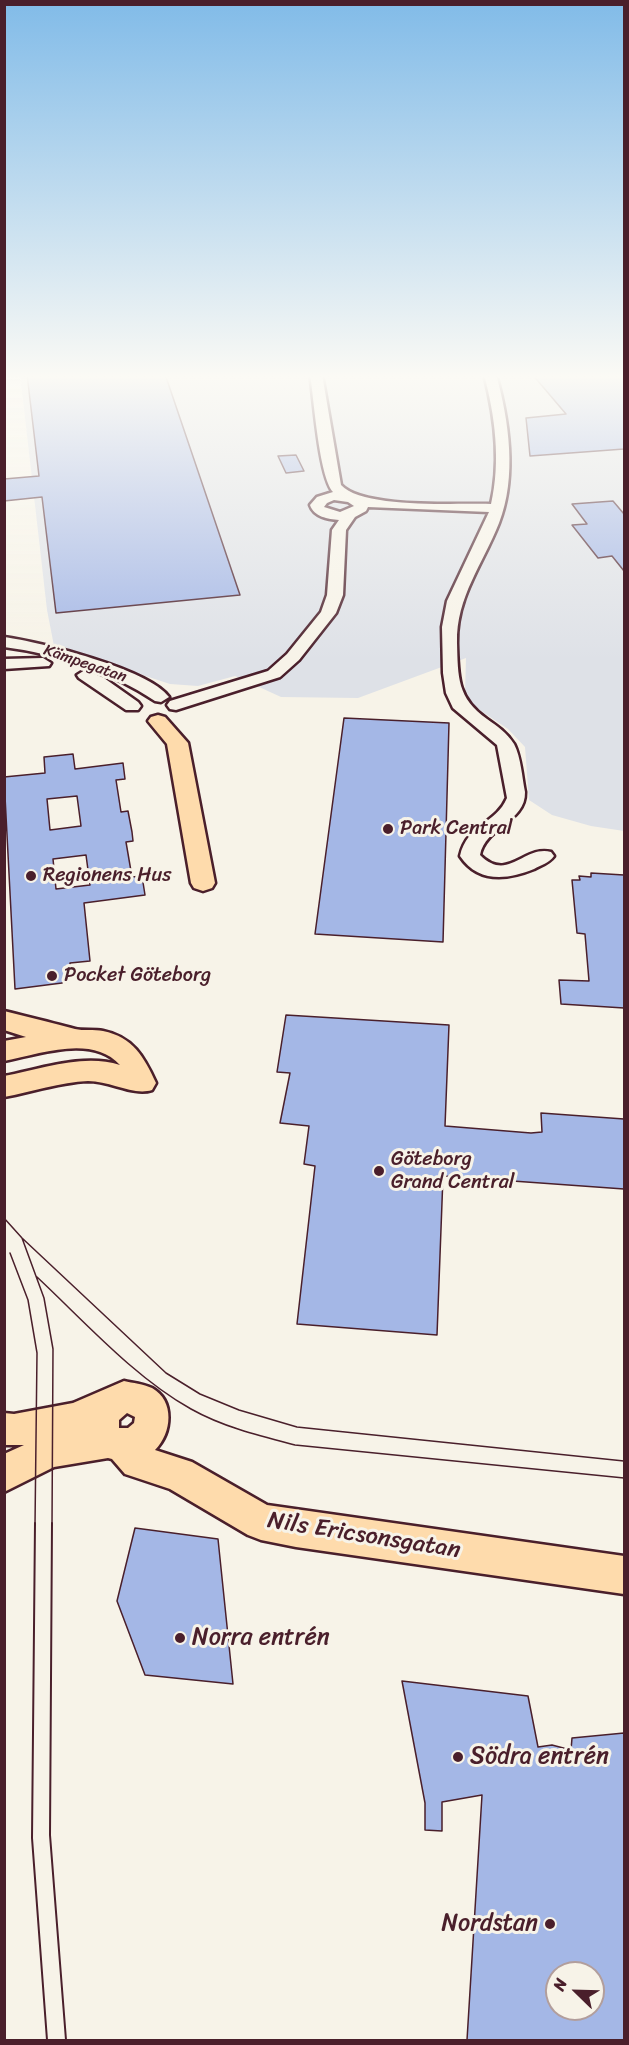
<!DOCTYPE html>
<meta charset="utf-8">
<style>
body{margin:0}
#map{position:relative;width:629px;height:2045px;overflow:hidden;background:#f7f3e8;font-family:Sriracha,sans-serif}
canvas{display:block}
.frame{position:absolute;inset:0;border:6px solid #4a1f2b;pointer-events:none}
.north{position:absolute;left:545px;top:1961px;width:60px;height:60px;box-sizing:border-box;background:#f7f3e8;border:2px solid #b29e9c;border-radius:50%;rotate:293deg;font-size:16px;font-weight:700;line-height:24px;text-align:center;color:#4a1f2b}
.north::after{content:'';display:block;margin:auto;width:21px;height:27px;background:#4a1f2b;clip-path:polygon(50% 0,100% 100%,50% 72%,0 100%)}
</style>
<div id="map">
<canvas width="629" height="2045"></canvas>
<div class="frame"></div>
<div class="north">N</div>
</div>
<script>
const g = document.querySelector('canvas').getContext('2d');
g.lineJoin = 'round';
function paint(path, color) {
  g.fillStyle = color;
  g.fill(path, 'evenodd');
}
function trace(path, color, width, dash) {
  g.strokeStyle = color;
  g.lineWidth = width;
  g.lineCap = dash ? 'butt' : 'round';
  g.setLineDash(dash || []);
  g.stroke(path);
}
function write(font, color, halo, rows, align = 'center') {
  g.font = font + ' Sriracha,sans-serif';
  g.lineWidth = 6;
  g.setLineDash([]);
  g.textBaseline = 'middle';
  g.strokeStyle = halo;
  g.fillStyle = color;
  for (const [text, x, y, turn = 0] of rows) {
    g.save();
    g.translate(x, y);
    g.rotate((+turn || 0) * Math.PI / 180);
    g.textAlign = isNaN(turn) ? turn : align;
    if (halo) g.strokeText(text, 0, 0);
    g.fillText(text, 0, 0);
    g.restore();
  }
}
paint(new Path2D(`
 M 20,374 L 624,374 L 624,831 L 591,826 L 552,815 L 529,800 L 525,747 L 508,729 L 475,707 L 465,693 L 466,658 L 358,698 L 281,697 L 235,676 L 198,686 L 170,684 L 54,646 L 47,610 Z`), '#dee1e7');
const building = new Path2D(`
 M 27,374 L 165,374 L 240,595 L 56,613 L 42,497 L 4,501 L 4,479 L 39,476 Z
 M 532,374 L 624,374 L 624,449 L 530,456 L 526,418 L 566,414 Z
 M 296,455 L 304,471 L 286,473 L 278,456 Z
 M 613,501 L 624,514 L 624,571 L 612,556 L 598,558 L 572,525 L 587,524 L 572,504 Z
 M 344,718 L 449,723 L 443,942 L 315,934 Z
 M 73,754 L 75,769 L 123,763 L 125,779 L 116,780 L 121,812 L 128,811 L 132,832 L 133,841 L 126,842 L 132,877 L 142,876 L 145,895 L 84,903 L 90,961 L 70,963 L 70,973 L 62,983 L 15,989 L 4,777 L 45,773 L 44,757 ZM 77,796 L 81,826 L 50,830 L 47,799 ZM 86,855 L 90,885 L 56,889 L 53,859 Z
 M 591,873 L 624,875 L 624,1008 L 561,1004 L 559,980 L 589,981 L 585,934 L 577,933 L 572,880 L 580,880 L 579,876 L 591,877 Z
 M 286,1015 L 449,1025 L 445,1126 L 531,1133 L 542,1132 L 541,1113 L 624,1119 L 624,1189 L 443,1176 L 437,1335 L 297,1324 L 315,1166 L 304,1164 L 309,1126 L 280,1123 L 290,1073 L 277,1072 Z
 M 135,1528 L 218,1539 L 233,1684 L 145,1675 L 117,1601 Z
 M 402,1681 L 528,1696 L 538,1747 L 552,1745 L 571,1750 L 572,1738 L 624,1733 L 624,2040 L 467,2040 L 482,1795 L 442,1802 L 442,1831 L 425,1830 L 425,1803 ZM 557,1973 L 593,1973 L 593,2009 L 557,2009 Z`);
paint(building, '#a4b7e6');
trace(building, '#4a1f2b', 1.5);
const minor = new Path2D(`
 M 310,374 L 322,374 L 341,485 C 363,509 456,503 491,504 C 501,461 495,416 484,374 L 496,374 C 509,421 517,477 499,523 C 483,564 456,597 457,643 C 458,677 457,698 487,719 C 497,726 507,733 514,744 C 521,757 522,778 525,792 C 526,822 485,827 480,855 C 508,883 524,845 551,852 L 554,856 C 549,863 541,865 534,869 C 507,880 478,883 460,856 C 467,824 496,824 507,798 L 497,745 L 453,708 L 446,693 L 443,673 L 442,627 L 447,601 L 489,512 L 368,507 L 366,511 L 355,517 L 346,530 L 343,595 L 336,613 L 299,660 L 280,677 L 176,710 L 170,709 L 167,705 L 170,701 L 268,671 L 287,654 L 321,612 L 327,595 L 332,530 L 339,520 C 328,519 314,517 310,505 L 317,497 L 333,492 C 319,476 314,399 310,374 ZM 334,500 L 348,502 L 354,506 L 340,512 L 324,507 L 327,503 Z
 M 4,637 C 40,642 149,669 169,697 L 161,702 L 155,701 C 110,671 57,654 4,647 Z
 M 43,658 L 51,663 L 49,666 L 4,669 L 4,659 Z
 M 85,670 L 104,678 L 138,702 L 141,706 L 138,710 L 126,710 L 79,678 L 77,675 Z`);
const major = new Path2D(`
 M 158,715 L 165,717 L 188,743 L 215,883 L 212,888 L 203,891 L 194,888 L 191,883 L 167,744 L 148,721 L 151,717 Z
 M 4,1011 C 28,1017 53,1023 75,1029 C 83,1031 94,1029 103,1031 C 133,1037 144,1057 156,1083 L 152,1090 C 133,1096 111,1081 88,1081 C 61,1082 31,1092 4,1097 L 4,1076 C 41,1069 84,1053 120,1065 C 92,1034 40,1054 4,1061 L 4,1041 L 26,1037 L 4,1030 Z
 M 124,1381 C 133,1383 143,1384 152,1388 C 175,1401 172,1433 155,1450 L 192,1462 L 267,1505 L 624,1556 L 624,1594 L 296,1547 L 261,1540 L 248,1535 L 170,1489 L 125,1474 L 112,1459 L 108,1458 L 54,1467 L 4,1492 L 4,1454 L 24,1445 L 4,1445 L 4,1413 L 14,1414 L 73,1403 ZM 127,1413 L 135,1417 L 134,1423 L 128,1428 L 119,1428 L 119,1420 Z`);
trace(minor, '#4a1f2b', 5);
trace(major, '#4a1f2b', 5);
paint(minor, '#f7f3e8');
paint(major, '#fedbac');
trace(new Path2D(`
 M 4,1218 L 22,1238 L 166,1373 L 200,1394 L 239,1410 L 297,1427 L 624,1461
 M 22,1238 L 44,1298 L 53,1349 L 52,1525
 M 10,1253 L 28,1300 L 37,1353 L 35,1525
 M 37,1277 C 85,1322 134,1377 191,1409 C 223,1427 260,1436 295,1445 L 624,1478`), '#4a1f2b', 1.5);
trace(new Path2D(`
 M 35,1523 L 32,1838 L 47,2040
 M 52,1523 L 50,1835 L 66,2040`), '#4a1f2b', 2);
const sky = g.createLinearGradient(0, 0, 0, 661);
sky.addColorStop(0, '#81bbe8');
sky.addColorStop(0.57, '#fbfaf5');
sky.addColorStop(1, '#fbfaf500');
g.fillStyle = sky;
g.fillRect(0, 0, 629, 661);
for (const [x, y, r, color] of [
 [388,829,6,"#4a1f2b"],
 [31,876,6,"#4a1f2b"],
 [52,976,6,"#4a1f2b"],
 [379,1171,6,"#4a1f2b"],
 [180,1638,6,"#4a1f2b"],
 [458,1757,6,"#4a1f2b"],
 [550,1924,6,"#4a1f2b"]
]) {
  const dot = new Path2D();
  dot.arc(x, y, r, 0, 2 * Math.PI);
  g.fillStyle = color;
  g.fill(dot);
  trace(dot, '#f7f3e8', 2);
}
write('16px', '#4a1f2b', '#f7f3e8', [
 ["Kämpegatan",85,664,19]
]);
write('20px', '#4a1f2b', '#f7f3e8', [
 ["Park Central",400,829],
 ["Regionens Hus",43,876],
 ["Pocket Göteborg",64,976],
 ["Göteborg",391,1160],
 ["Grand Central",391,1183]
], 'left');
write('24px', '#4a1f2b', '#f7f3e8', [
 ["Nils Ericsonsgatan",364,1536,9]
]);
write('24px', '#4a1f2b', '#f7f3e8', [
 ["Norra entrén",192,1638],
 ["Södra entrén",470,1757],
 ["Nordstan",538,1924,"right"]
], 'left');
</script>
